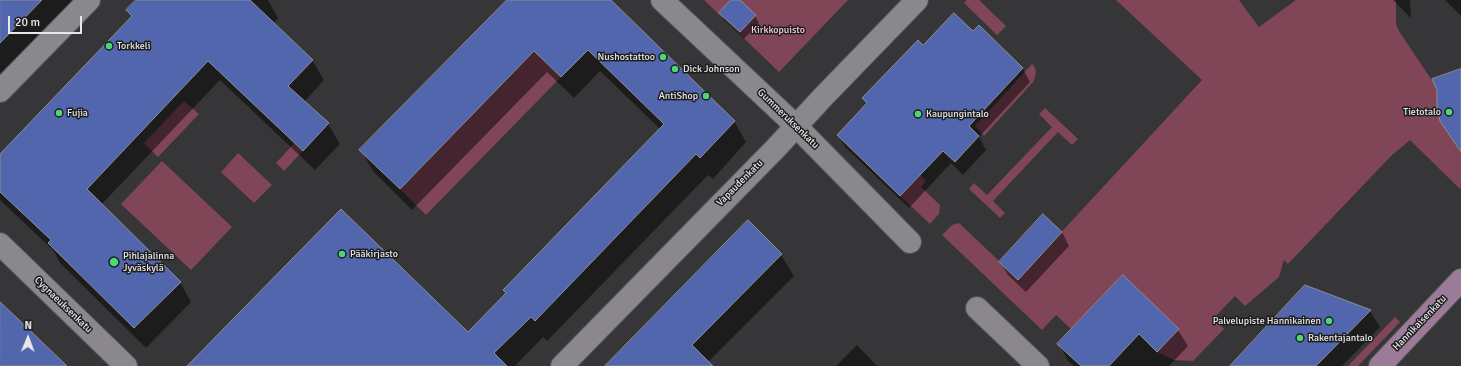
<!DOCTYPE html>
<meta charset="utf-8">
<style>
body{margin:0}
#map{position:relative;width:1461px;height:366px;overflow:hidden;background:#363538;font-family:Signika,sans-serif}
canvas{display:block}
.north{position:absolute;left:8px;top:318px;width:40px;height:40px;-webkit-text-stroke:3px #1d1d1e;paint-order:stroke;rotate:1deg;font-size:11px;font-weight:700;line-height:16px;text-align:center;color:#e8e7e9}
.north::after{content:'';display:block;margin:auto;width:14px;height:18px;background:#e8e7e9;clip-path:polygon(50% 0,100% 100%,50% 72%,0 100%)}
.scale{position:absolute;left:8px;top:16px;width:74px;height:18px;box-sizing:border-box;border:2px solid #e8e7e9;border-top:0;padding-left:5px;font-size:12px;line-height:14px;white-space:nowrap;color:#e8e7e9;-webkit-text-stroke:3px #1d1d1e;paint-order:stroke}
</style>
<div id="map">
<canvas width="1461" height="366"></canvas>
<div class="north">N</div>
<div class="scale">20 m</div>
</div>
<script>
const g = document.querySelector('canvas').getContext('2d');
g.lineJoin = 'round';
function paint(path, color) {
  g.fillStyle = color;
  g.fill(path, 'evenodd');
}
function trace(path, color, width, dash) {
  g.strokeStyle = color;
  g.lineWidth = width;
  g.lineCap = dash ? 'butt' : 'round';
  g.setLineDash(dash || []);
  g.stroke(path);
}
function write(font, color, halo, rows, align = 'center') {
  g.font = font + ' Signika,sans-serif';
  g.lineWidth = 3;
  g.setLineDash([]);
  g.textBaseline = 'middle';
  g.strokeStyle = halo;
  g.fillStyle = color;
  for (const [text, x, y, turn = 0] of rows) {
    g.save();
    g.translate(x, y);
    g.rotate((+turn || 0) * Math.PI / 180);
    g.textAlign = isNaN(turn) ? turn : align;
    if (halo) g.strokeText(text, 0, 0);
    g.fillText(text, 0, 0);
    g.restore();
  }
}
paint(new Path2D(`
 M 704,0 L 848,0 L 779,72 Z
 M 967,0 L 979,0 L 1006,26 L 997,35 L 964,3 Z
 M 1116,0 L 1239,0 L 1259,27 L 1296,0 L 1396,0 L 1396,24 L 1399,31 L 1435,85 L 1437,90 L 1437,109 L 1440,121 L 1461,152 L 1461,187 L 1460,189 L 1410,140 L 1391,156 L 1288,264 L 1284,260 L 1279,277 L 1245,306 L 1235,296 L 1214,318 L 1224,329 L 1193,361 L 1174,360 L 1157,352 L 1179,329 L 1123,275 L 1071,329 L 1056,315 L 1042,330 L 942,235 L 952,225 L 959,223 L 1018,279 L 1202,80 Z
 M 534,51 L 561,77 L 426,215 L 400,189 Z
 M 1032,64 C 1038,69 1036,76 1033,82 L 984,136 L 975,126 Z
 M 184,101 L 199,114 L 158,157 L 144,143 Z
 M 1045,108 L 1078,139 L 1072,145 L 1058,132 L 993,201 L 1005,213 L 1000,218 L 969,189 L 974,183 L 987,195 L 1052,127 L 1039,114 Z
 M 320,115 L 329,123 L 284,171 L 276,163 Z
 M 238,153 L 272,185 L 254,203 L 221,172 Z
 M 162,161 L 232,227 L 191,270 L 121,204 Z
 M 920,175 L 926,181 L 921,187 L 940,205 L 939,214 L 930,224 L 900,196 Z
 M 1395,317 L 1400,322 L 1358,366 L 1348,366 Z`), '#804658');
paint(new Path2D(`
 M 0,0 L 76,0 L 0,77 Z
 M 138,0 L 268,0 L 278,18 L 274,23 L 312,60 L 324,80 L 304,102 L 328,124 L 340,144 L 315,170 L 220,80 L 101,205 L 180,282 L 191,302 L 146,348 L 60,263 L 53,250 L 0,200 L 0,156 L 132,18 L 128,11 Z
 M 509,0 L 609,0 L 734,121 L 746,142 L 713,179 L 708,175 L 547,341 L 543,337 L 515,366 L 189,366 L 468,333 L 506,293 L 504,290 L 660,129 L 600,71 L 574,98 L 547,72 L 412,210 L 373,171 L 361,150 Z
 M 732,0 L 739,0 L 755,16 L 759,23 L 744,39 L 724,20 L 720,13 Z
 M 1393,0 L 1410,0 L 1411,18 Z
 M 1445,0 L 1461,0 L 1461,16 Z
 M 979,27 L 1023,69 L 1030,82 L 979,137 L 986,150 L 963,175 L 951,163 L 909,208 L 846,148 L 838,135 L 867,105 L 863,98 L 923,46 L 973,32 Z
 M 1461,70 L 1461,153 L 1441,120 Z
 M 748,221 L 781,255 L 794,276 L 708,362 L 712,366 L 606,366 Z
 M 1062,232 L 1069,246 L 1026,292 L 1008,275 L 1000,262 Z
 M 1123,276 L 1178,330 L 1188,346 L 1169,366 L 1074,366 L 1068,361 L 1059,344 Z
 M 1370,311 L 1380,327 L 1342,366 L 1232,366 Z
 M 857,345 L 877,366 L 836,366 Z`), '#0007');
const building = new Path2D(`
 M 0,0 L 42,0 L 0,43 Z
 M 136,0 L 250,0 L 313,60 L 288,86 L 329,123 L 303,151 L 208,61 L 87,189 L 181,282 L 134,328 L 48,243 L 51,240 L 0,192 L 0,154 L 132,16 L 126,10 Z
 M 507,0 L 611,0 L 735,121 L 700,158 L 696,154 L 535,321 L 531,317 L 494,353 L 507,366 L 187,366 L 341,209 L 468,332 L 506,293 L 503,290 L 664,124 L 588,50 L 561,77 L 534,51 L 400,189 L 359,150 Z
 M 731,0 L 740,0 L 756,15 L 740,32 L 719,13 Z
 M 954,13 L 973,31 L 979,25 L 1023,68 L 969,126 L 979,136 L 955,162 L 943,151 L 900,196 L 837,135 L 867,103 L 862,98 L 918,40 L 923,45 Z
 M 1461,69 L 1461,152 L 1440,121 L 1437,109 L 1437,90 L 1432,79 Z
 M 1043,214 L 1062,232 L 1018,280 L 999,262 Z
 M 748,220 L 782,254 L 692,345 L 713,366 L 605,366 Z
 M 1123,275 L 1179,329 L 1157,352 L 1139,334 L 1109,366 L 1081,366 L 1057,344 Z
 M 1305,285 L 1371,310 L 1316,366 L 1230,366 Z
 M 0,302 L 17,318 L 67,366 L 0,366 Z`);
paint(building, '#5266ad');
trace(building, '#8c8e91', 1);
const minor = new Path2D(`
 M 662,0 L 796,126 L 910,242
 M 0,91 L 89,0
 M 0,244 L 126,366
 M 977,308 L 1038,366
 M 562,366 L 775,149 L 823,97 L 917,0`);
const major = new Path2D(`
 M 1380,366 L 1461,280`);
trace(minor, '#535254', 24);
trace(major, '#535254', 24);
trace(minor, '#8a888c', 22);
trace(major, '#9c7b99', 22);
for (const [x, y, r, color] of [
 [109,46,4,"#4dd676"],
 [663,57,4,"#4dd676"],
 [675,69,4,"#4dd676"],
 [706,96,4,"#4dd676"],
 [1449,112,4,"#4dd676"],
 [59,113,4,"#4dd676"],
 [918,114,4,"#4dd676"],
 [342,254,4,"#4dd676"],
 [114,262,5,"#4dd676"],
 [1329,321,4,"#4dd676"],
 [1300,338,4,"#4dd676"]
]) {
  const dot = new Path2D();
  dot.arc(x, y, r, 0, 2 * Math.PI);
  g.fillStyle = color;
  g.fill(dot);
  trace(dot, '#1d1d1e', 1.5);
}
write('10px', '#feccd9', '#1d1d1e', [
 ["Kirkkopuisto",778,30]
]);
write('10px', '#e8e7e9', '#1d1d1e', [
 ["Torkkeli",117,46],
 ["Nushostattoo",655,57,"right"],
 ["Dick Johnson",683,69],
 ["AntiShop",698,96,"right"],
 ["Tietotalo",1441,112,"right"],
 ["Fujia",67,113],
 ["Kaupungintalo",926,114],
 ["Pääkirjasto",350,254],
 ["Pihlajalinna",123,256],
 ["Jyväskylä",123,268],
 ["Palvelupiste Hannikainen",1321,321,"right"],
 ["Rakentajantalo",1308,338]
], 'left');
write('10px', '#e8e7e9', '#1d1d1e', [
 ["Gummeruksenkatu",788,119,44],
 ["Vapaudenkatu",740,183,-45],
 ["Cygnaeuksenkatu",63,305,44],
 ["Hannikaisenkatu",1420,323,-46]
]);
</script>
